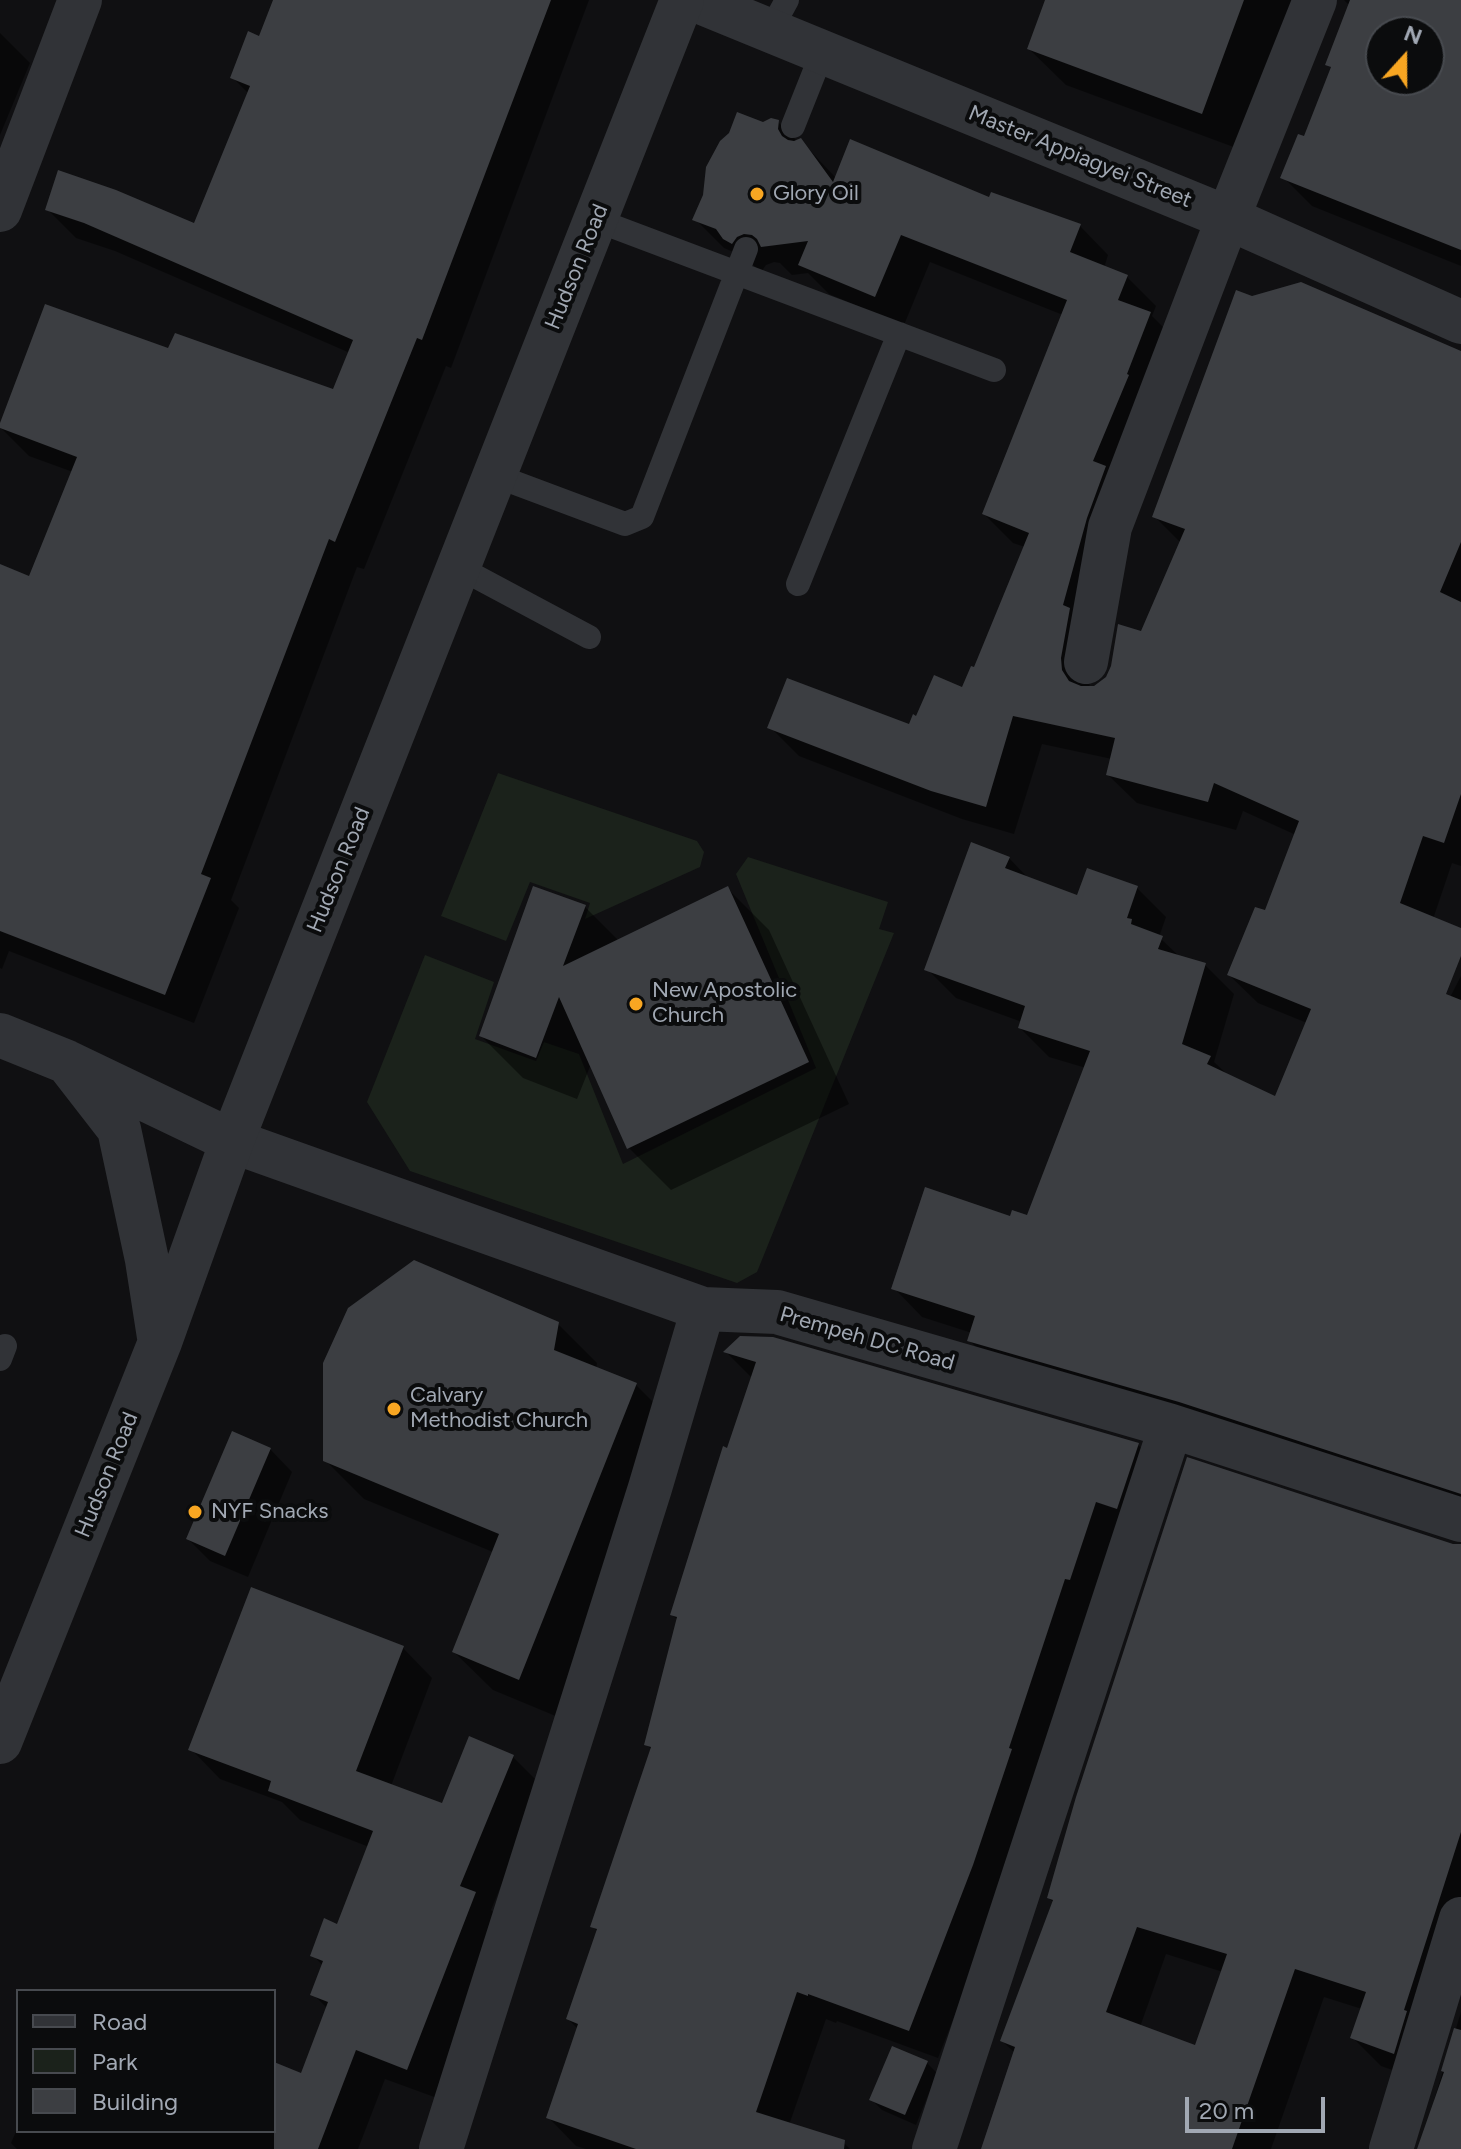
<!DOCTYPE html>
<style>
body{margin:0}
#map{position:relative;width:1461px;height:2149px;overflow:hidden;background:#101012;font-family:Figtree,sans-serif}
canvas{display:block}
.legend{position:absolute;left:16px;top:1989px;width:260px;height:144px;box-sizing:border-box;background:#0b0c0d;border:2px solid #474a4f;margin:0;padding:10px 14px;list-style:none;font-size:24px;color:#a1a8b3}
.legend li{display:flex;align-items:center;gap:16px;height:40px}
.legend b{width:40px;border:2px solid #474a4f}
.north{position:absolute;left:1365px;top:16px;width:80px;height:80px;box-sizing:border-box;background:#0b0c0d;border:2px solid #474a4f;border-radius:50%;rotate:21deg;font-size:22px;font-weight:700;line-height:32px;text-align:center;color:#a1a8b3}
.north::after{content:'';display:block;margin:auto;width:28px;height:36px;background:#f8a622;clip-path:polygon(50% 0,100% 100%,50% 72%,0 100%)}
.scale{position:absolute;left:1185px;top:2097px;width:140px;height:36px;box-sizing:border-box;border:4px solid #a1a8b3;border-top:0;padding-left:10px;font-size:24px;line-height:28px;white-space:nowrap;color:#a1a8b3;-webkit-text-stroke:6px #0b0c0d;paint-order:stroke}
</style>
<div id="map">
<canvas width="1461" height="2149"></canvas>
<ul class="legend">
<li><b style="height:10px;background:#313337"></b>Road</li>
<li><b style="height:22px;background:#1b221b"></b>Park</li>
<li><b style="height:22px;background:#3c3e42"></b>Building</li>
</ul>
<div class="north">N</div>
<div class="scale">20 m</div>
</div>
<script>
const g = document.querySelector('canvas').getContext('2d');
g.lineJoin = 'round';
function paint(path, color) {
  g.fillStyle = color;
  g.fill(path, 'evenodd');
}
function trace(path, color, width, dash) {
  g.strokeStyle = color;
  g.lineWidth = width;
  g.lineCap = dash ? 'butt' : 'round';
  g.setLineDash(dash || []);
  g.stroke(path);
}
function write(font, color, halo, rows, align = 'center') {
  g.font = font + ' Figtree,sans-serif';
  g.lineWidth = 8;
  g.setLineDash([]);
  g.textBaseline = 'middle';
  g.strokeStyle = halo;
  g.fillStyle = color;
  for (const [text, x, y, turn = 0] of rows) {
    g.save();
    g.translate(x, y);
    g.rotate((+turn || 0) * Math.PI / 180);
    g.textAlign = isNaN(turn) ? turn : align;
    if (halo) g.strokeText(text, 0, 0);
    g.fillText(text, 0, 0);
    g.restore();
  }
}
paint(new Path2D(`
 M 498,773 L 697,841 L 704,852 L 700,867 L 585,919 L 590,903 L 530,882 L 506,941 L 441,916 Z
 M 748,857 L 888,902 L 879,929 L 894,933 L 757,1272 L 737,1283 L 410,1171 L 367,1102 L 425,955 L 494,982 L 475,1039 L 536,1061 L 544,1042 L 579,1054 L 623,1164 L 816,1068 L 736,874 Z`), '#1b221b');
paint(new Path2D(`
 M 275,0 L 589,0 L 451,368 L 446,366 L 364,569 L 357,567 L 231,900 L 239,908 L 194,1023 L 9,951 L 2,969 L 0,968 L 0,567 L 30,579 L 73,472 L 29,456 L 0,427 L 169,351 L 335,392 L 350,353 L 115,251 L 76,238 L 47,209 L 195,226 L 249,94 L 232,77 L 261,38 Z
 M 1047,0 L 1294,0 L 1239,149 L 1066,85 L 1029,49 Z
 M 1344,0 L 1461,0 L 1461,266 L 1312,206 L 1283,177 L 1305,138 L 1332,69 L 1328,64 L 1350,6 ZM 1381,32 L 1429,32 L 1429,80 L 1381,80 Z
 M 0,33 L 30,63 L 0,135 Z
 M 778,122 L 798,142 L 801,141 L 836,178 L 990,200 L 1080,226 L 1108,255 L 1104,268 L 1127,277 L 1156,306 L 1152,316 L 1179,343 L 1098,639 L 1089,688 L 1096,687 L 1107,679 L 1142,634 L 1181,543 L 1154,516 L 1461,358 L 1461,866 L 1452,863 L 1431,925 L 1398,1098 L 1461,976 L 1461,1512 L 998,1369 L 969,1340 L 972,1333 L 922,1317 L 894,1288 L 1011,1218 L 1028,1218 L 1086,1068 L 1049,1057 L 1020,1028 L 1022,1022 L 956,998 L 927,969 L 1009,858 L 1029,879 L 1079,898 L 1137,888 L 1166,917 L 1159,937 L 1181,958 L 1205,965 L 1234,994 L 1214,1062 L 1229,1076 L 1277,1099 L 1307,1023 L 1258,1003 L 1229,975 L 1266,913 L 1296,835 L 1243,811 L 1236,830 L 1137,803 L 1108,775 L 1112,759 L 1042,744 L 1014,834 L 962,819 L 799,756 L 770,727 L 910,727 L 917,718 L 963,689 L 975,670 L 1025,547 L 1013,543 L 984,514 L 1063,315 L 930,262 L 904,325 L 829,294 L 808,273 L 792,275 L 780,263 L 774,262 L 766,265 L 761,272 L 743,256 L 724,248 L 695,219 L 763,125 Z
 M 727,888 L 769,930 L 849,1104 L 671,1190 L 629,1148 L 591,1064 L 577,1099 L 523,1078 L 481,1036 L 585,907 L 619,941 Z
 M 558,1324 L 597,1363 L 596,1369 L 636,1385 L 675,1424 L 558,1717 L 493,1690 L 454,1652 L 493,1552 L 364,1499 L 325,1460 Z
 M 726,1352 L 1138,1445 L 1167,1473 L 938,2058 L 837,2021 L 836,2023 L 826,2019 L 789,2125 L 842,2141 L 850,2149 L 586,2149 L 576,2146 L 548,2117 L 578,2029 L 568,2019 L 598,1932 L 592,1926 L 652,1750 L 647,1745 L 679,1621 L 672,1615 L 753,1379 Z
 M 270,1449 L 292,1472 L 248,1577 L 210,1561 L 188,1539 Z
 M 1453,1546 L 1461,1546 L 1461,1955 L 1423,2081 L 1381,2066 L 1352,2037 L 1362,2009 L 1324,1997 L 1271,2149 L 983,2149 L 1015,2053 L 1002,2041 L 1054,1903 L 1049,1898 ZM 1166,1954 L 1223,1972 L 1196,2048 L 1140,2027 Z
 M 403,1648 L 432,1678 L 391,1786 L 443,1806 L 513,1757 L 542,1786 L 491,1910 L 505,1924 L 437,2098 L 385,2079 L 358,2149 L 17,2149 L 11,2143 L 18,2127 L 18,2131 L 274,2131 L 274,2065 L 302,2075 L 328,2009 L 313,1994 L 323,1966 L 313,1955 L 338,1927 L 369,1847 L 300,1820 L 282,1802 L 220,1779 L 191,1749 Z
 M 1461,2012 L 1461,2149 L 1419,2149 L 1435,2102 L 1434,2100 Z
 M 926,2062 L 937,2073 L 916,2125 L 882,2110 L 872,2100 Z`), '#0007');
paint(new Path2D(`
 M 273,0 L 551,0 L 422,340 L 417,338 L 335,542 L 329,539 L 201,874 L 211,878 L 165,995 L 0,931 L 0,564 L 29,576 L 77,457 L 0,428 L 0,423 L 45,304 L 168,348 L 175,333 L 333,389 L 353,340 L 84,223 L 45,210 L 58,170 L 116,190 L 194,223 L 250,86 L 230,78 L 248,31 L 259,36 Z
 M 1045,0 L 1244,0 L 1202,114 L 1027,49 Z
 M 1350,0 L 1461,0 L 1461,250 L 1280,178 L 1298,134 L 1304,136 L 1331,67 L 1325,65 ZM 1381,32 L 1429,32 L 1429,80 L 1381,80 Z
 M 737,112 L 763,122 L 771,118 L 779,120 L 778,129 L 782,136 L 788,140 L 794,141 L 801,138 L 833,182 L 850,139 L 989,197 L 991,192 L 1081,224 L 1070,252 L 1128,275 L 1118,300 L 1151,312 L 1127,374 L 1129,375 L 1093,461 L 1106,466 L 1087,518 L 1063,605 L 1070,608 L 1061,658 L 1062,670 L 1069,681 L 1081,686 L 1094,686 L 1106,677 L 1111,666 L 1118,624 L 1141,631 L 1185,529 L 1152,517 L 1236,290 L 1252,296 L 1301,282 L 1461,351 L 1461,542 L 1440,592 L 1461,602 L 1461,794 L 1444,843 L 1423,836 L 1400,903 L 1461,928 L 1461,956 L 1446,994 L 1461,1000 L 1461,1494 L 1179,1402 L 967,1341 L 975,1316 L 891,1289 L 925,1187 L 1010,1216 L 1012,1210 L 1027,1215 L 1090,1051 L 1018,1028 L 1025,1006 L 924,970 L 971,842 L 1010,857 L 1005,868 L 1077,895 L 1087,868 L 1138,886 L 1127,918 L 1132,919 L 1131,924 L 1163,936 L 1158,949 L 1206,963 L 1182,1044 L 1211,1056 L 1207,1064 L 1275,1096 L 1311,1009 L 1227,975 L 1255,907 L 1265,910 L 1299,821 L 1214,783 L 1208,802 L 1106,775 L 1115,738 L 1013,716 L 986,807 L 931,791 L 767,728 L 787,678 L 909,724 L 913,714 L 916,716 L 934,675 L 962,687 L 971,666 L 974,667 L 1029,533 L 982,514 L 1067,300 L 901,235 L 875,297 L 798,265 L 808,241 L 761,247 L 757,239 L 752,235 L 744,234 L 737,237 L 732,244 L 723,239 L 716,229 L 692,220 L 703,195 L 706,167 L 720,141 L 729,133 Z
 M 533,886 L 586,905 L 563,966 L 728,886 L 809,1062 L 627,1149 L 559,997 L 536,1058 L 479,1036 Z
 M 414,1260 L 559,1322 L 554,1350 L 637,1383 L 519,1680 L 452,1652 L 499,1534 L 323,1461 L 323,1363 L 348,1308 Z
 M 740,1336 L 773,1337 L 1139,1443 L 1117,1509 L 1096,1502 L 1070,1580 L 1065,1579 L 1009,1748 L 1012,1749 L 973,1865 L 909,2031 L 808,1994 L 808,1996 L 797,1992 L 756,2112 L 845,2140 L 844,2149 L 636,2149 L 546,2118 L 578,2024 L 566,2019 L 597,1929 L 590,1927 L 651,1747 L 644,1745 L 677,1617 L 670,1615 L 723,1446 L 727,1448 L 756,1362 L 723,1352 Z
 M 232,1431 L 271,1448 L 225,1556 L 186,1539 Z
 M 1187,1457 L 1453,1544 L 1461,1544 L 1461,1832 L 1404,2010 L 1407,2011 L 1394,2054 L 1350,2038 L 1366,1992 L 1295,1969 L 1232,2149 L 981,2149 L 1015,2047 L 1000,2041 L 1053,1900 L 1047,1898 L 1076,1797 ZM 1137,1927 L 1227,1954 L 1195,2045 L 1106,2012 Z
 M 251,1587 L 404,1646 L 356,1771 L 442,1803 L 469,1736 L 514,1755 L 460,1886 L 476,1892 L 407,2070 L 356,2050 L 318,2149 L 274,2149 L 274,2062 L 301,2073 L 328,2002 L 310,1995 L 323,1961 L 310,1956 L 324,1918 L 337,1924 L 373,1831 L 268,1791 L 271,1781 L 188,1750 Z
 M 1454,2028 L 1461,2030 L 1461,2149 L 1417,2149 L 1444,2072 L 1441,2071 Z
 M 892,2046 L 928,2061 L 905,2115 L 869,2100 Z`), '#3c3e42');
trace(new Path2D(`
 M 770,31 L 787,0
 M 793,126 L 822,53
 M 596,220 L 994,370
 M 494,475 L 625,524 L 642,517 L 746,249
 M 458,567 L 589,637
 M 798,584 L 899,334
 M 0,1359 L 5,1346`), '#313337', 24);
trace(new Path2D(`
 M 695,0 L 1228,218 L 1461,322
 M 0,210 L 80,0
 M 1086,662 L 1110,527 L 1228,218 L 1315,0
 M 232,1141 L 703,1309 L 777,1312 L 1171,1426 L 1461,1520
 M 441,2149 L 650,1488 L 703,1309
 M 934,2149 L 1171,1426
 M 1391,2149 L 1461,1919`), '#313337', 44);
trace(new Path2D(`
 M 0,1035 L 67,1062 L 232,1141
 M 67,1062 L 119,1129 L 147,1260 L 159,1337
 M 0,1742 L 160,1342 L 232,1141 L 682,0`), '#313337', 44);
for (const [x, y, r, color] of [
 [757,194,8,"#f8a622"],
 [636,1004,8,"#f8a622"],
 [394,1409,8,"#f8a622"],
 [195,1512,8,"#f8a622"]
]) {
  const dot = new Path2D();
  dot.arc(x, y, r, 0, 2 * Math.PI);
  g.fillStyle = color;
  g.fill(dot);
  trace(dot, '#0b0c0d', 3);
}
write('22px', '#a1a8b3', '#0b0c0d', [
 ["Master Appiagyei Street",1080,157,22],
 ["Hudson Road",577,267,-68],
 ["Hudson Road",339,870,-68],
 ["Prempeh DC Road",867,1339,16],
 ["Hudson Road",107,1475,-68]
]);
write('22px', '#a1a8b3', '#0b0c0d', [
 ["Glory Oil",773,194],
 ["New Apostolic",652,991],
 ["Church",652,1016],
 ["Calvary",410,1396],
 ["Methodist Church",410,1421],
 ["NYF Snacks",211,1512]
], 'left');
</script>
